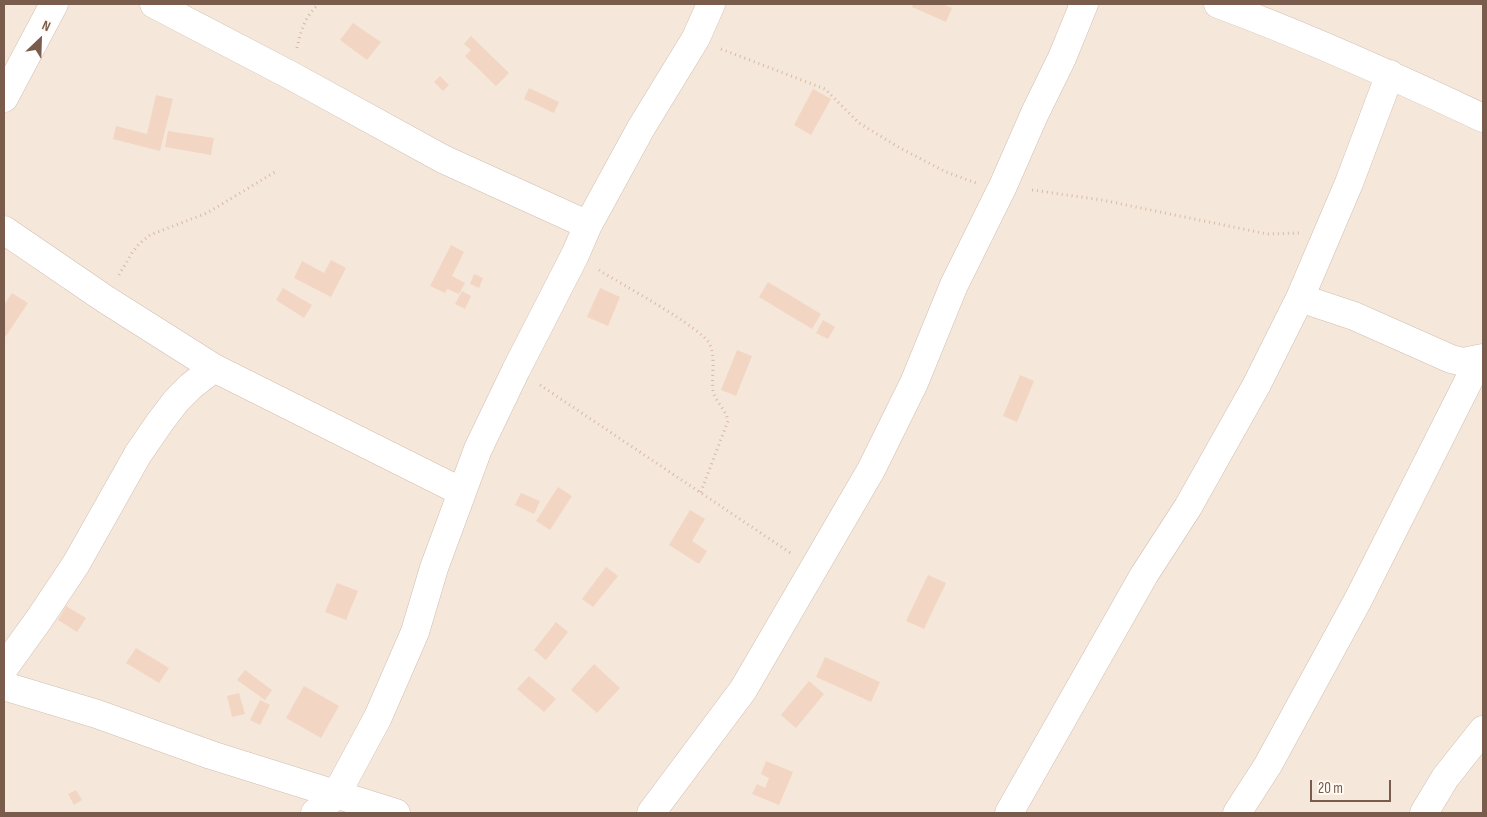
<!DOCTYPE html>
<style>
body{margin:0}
#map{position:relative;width:1487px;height:817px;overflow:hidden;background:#fdf6ec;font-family:"Sofia Sans Condensed",sans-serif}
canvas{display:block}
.frame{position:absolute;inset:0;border:5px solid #7a5c4d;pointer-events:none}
.north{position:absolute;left:15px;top:15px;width:50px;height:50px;-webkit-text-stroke:4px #fffaf3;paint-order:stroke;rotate:24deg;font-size:14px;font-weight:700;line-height:20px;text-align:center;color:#7a5c4d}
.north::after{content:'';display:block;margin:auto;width:18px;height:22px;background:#7a5c4d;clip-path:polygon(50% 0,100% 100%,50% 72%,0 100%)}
.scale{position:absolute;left:1310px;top:780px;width:81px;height:22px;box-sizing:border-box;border:2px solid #7a5c4d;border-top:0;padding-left:6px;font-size:15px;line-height:18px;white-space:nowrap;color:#7a5c4d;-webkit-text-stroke:4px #fffaf3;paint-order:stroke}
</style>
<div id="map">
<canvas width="1487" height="817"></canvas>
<div class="frame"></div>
<div class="north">N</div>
<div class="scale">20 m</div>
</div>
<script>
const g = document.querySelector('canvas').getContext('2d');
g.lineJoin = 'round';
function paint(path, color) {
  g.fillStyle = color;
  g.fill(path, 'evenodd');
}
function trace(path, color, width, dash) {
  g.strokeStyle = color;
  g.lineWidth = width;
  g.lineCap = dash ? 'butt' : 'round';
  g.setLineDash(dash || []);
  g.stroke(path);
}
paint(new Path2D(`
 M 4,4 L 1483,4 L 1483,813 L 4,813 Z`), '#f5e8da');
paint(new Path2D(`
 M 913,4 L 942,4 L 952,8 L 946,22 L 912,7 Z
 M 353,23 L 381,42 L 367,60 L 340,40 Z
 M 471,36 L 509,73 L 496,86 L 465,56 L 471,50 L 464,44 Z
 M 440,76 L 449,85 L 443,91 L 434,82 Z
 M 529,88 L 559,102 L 554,113 L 524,99 Z
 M 813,89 L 831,99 L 811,135 L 794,125 Z
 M 156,95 L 173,99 L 160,151 L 113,139 L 116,126 L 147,134 Z
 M 168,131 L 214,138 L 211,155 L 165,147 Z
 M 451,245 L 464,252 L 452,276 L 465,283 L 459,294 L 447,289 L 445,293 L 430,286 Z
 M 331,260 L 346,268 L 331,297 L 294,278 L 302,261 L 324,273 Z
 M 474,274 L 483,278 L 479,288 L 470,284 Z
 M 768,282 L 821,314 L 812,329 L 759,297 Z
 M 283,288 L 312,305 L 304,318 L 276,300 Z
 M 600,288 L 620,297 L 608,326 L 587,317 Z
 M 462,291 L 471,296 L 465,309 L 455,304 Z
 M 12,293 L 28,303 L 4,339 L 4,305 Z
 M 823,320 L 835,327 L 828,339 L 816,333 Z
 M 737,350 L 752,356 L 736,396 L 721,390 Z
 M 1020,375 L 1034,381 L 1017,422 L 1003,416 Z
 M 558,487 L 572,496 L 550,530 L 536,521 Z
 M 521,493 L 540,501 L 534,514 L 515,505 Z
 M 690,510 L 705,519 L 692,541 L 707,551 L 699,564 L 669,545 Z
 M 606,567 L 618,576 L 593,607 L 582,599 Z
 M 928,575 L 946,583 L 924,629 L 906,621 Z
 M 337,583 L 358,591 L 346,620 L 325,612 Z
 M 66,606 L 86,618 L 77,632 L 58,620 Z
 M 556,622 L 568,632 L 546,660 L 534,650 Z
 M 136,648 L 169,668 L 159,683 L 126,663 Z
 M 825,657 L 880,682 L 871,702 L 816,677 Z
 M 594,664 L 620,688 L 597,713 L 571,690 Z
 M 245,670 L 272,690 L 265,700 L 237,680 Z
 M 529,676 L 556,699 L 544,712 L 517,689 Z
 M 809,681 L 824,694 L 796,728 L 781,715 Z
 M 304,686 L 339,706 L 321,738 L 286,718 Z
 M 239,693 L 245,714 L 232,717 L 227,696 Z
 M 260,700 L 270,705 L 260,725 L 250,720 Z
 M 766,761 L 793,772 L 779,805 L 752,794 L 757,784 L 765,788 L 769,778 L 761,774 Z
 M 76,790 L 82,800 L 74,805 L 68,794 Z`), '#f3d5c3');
const minor = new Path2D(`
 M 154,4 L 290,75 L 443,159 L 588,225
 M 1218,4 C 1308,37 1396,77 1483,118
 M 4,98 L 54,4
 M 4,230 L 105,299 L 214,368 L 462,492
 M 1300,298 L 1354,316 L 1451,359 L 1463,362 L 1483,358
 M 4,668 L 40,618 L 76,564 L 138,454 L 160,422 L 176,401 L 191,386 L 214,368
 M 4,686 L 97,714 L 211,755 L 396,813
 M 315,813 L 336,795 L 378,717 L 415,632 L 434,568 L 478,449 L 516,370 L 575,255 L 588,225 L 641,128 L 696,38 L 711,4
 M 651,813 L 743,690 L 871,470 L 914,383 L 954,285 L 1003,186 L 1035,113 L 1062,58 L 1084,4
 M 1009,813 L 1144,575 L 1188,507 L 1256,386 L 1300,298 L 1349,183 L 1390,74
 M 1237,813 L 1268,765 L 1358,600 L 1469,380 L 1476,361
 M 1424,813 L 1445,778 L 1483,730`);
trace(minor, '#d1beb0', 29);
trace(new Path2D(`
 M 297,48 C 301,30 305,16 319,4
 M 721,49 L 825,89 L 859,123 L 900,148 L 946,172 L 976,183
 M 1032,190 L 1102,200 L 1267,234 L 1299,233
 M 599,270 C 617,282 705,329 710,345 C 716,360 711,375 713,390 C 715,402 726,409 728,421 L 700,494
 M 119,275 L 132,253 L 139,244 L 150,235 L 207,213 L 275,172
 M 540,385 L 792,554`), '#d9b8a5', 3, [1, 4]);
trace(minor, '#fff', 28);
</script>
